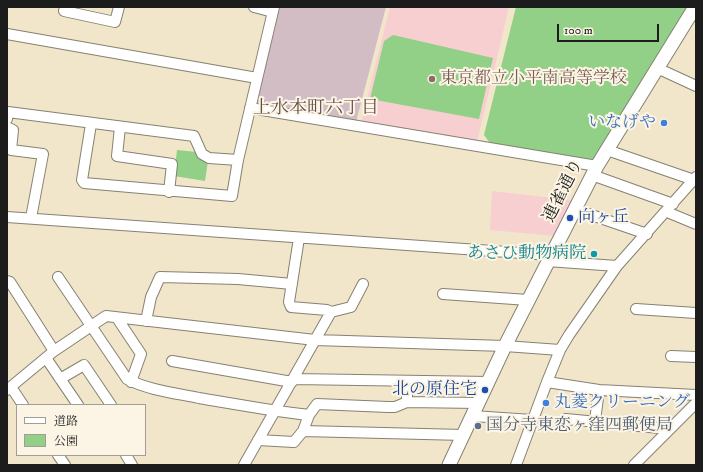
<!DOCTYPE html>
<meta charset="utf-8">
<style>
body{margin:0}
#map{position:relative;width:703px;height:472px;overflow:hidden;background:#f1e6ca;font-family:"IM FELL DW Pica","Noto Serif JP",serif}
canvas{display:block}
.frame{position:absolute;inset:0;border:8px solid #1c1c1c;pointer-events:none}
.legend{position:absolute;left:16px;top:404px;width:130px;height:52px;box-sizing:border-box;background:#fcf5e5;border:1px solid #a29e95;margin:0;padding:5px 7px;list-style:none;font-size:12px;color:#1c1c1c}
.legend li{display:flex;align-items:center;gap:8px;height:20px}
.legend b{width:20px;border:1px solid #a29e95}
.scale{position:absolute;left:557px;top:24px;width:102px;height:18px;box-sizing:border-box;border:2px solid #1c1c1c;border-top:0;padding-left:5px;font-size:12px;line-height:14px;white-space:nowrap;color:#1c1c1c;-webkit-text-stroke:3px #fcf5e5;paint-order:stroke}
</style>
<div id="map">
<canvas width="703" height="472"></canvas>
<div class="frame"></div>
<ul class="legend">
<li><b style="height:5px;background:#fff"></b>道路</li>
<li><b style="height:11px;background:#91d086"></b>公園</li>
</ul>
<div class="scale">100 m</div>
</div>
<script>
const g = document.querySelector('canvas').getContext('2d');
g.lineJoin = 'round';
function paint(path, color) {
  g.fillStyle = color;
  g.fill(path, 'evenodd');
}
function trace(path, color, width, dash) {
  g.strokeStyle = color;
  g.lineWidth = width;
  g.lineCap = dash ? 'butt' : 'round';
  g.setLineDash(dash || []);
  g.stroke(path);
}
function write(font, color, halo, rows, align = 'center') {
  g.font = font + ' "IM FELL DW Pica","Noto Serif JP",serif';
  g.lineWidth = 4;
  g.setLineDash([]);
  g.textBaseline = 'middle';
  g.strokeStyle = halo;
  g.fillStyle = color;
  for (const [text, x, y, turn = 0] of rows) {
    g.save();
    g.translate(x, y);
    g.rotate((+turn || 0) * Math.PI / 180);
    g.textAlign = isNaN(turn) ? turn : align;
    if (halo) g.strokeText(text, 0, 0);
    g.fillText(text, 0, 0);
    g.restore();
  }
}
paint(new Path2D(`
 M 390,7 L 509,7 L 477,142 L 361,123 Z
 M 492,191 L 572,200 L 555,236 L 490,230 Z`), '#f7cfd0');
paint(new Path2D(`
 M 280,7 L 386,7 L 356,122 L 259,105 L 256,100 Z`), '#d2bdc5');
paint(new Path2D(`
 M 516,7 L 682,7 L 689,9 L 594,162 L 490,143 L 484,135 Z
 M 393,35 L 493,58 L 479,119 L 370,99 L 384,41 Z
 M 177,150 L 197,152 L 208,161 L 205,181 L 174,176 Z`), '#91d086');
const minor = new Path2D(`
 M 65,7 L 64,11 L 115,22 L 119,7
 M 254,7 L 273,12
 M 7,34 L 257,78
 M 657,68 L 696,86
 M 250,108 L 597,166
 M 7,119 L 8,112 L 194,136 L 202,154 L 209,158 L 238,160
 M 91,124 L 82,180 L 84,183 L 232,196 L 238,160 L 274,7
 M 7,127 L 13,130 L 11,150 L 43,154 L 31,218
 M 120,127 L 117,156 L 172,164 L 169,192
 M 607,150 L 694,180
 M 592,175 L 673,204
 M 574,209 L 647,234
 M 667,212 L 696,224
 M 7,217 L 550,255
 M 299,238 L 289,302 L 291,307 L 327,310 L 331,312
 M 547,261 L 617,266
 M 58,277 L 127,379 C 148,390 175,393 199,398 C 235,404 272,411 309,415
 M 7,281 L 10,282 L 54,351
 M 443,294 L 528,300
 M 636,309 L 696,313
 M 117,318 L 141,354 L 131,382
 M 146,321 L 151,297 L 160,277 L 238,279 L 292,284
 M 671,356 L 696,357
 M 46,358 L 78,405
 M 172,361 L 292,382
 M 60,379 L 84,365 L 111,405
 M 294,379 L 489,382
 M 547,382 L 599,390 L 696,395
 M 11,387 L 23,405
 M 7,390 L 54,351 L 106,316 L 315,340 L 505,346 L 560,350
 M 407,402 L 407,381
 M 473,416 L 532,420
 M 566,419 L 670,429
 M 595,421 L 599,390
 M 303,431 L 464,435
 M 258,440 L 294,442 L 303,431 L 309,415 L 317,404 L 388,407 L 395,407 L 407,402 L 479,403
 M 58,455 L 65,465
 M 126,455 L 132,465
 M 244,465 L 331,312 L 351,307 L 363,284
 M 516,465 L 547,382 L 560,350 L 569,335 L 617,266 L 696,177
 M 634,465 L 696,403`);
const major = new Path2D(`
 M 449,465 L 505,346 L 597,166 L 695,7`);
trace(minor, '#868173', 12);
trace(major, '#868173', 15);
trace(minor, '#fff', 10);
trace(major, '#fff', 13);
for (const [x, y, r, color] of [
 [432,79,4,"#8d6e63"],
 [664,123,4,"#3f7fe0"],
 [570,218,4,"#1a4fb4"],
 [594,254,4,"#0f9aa8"],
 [485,390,4,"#1a4fb4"],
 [546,403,4,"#3f7fe0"],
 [478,426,4,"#5c6f8a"]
]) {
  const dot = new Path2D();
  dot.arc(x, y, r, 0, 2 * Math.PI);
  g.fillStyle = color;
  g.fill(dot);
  trace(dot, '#fcf5e5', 1.5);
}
write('17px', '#785e54', '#fcf5e5', [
 ["東京都立小平南高等学校",440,79]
], 'left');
write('17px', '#366cbe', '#fcf5e5', [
 ["いなげや",656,123],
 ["丸菱クリーニング",554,403,"left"]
], 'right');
write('17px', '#1c1c1c', '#fcf5e5', [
 ["連雀通り",564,191,-63]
]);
write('17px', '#164399', '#fcf5e5', [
 ["向ヶ丘",578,218],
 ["北の原住宅",477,390,"right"]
], 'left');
write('17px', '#0d838f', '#fcf5e5', [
 ["あさひ動物病院",586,254]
], 'right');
write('17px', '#4e5e75', '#fcf5e5', [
 ["国分寺東恋ヶ窪四郵便局",486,426]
], 'left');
write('18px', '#634d49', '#fcf5e5', [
 ["上水本町六丁目",316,109]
]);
</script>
